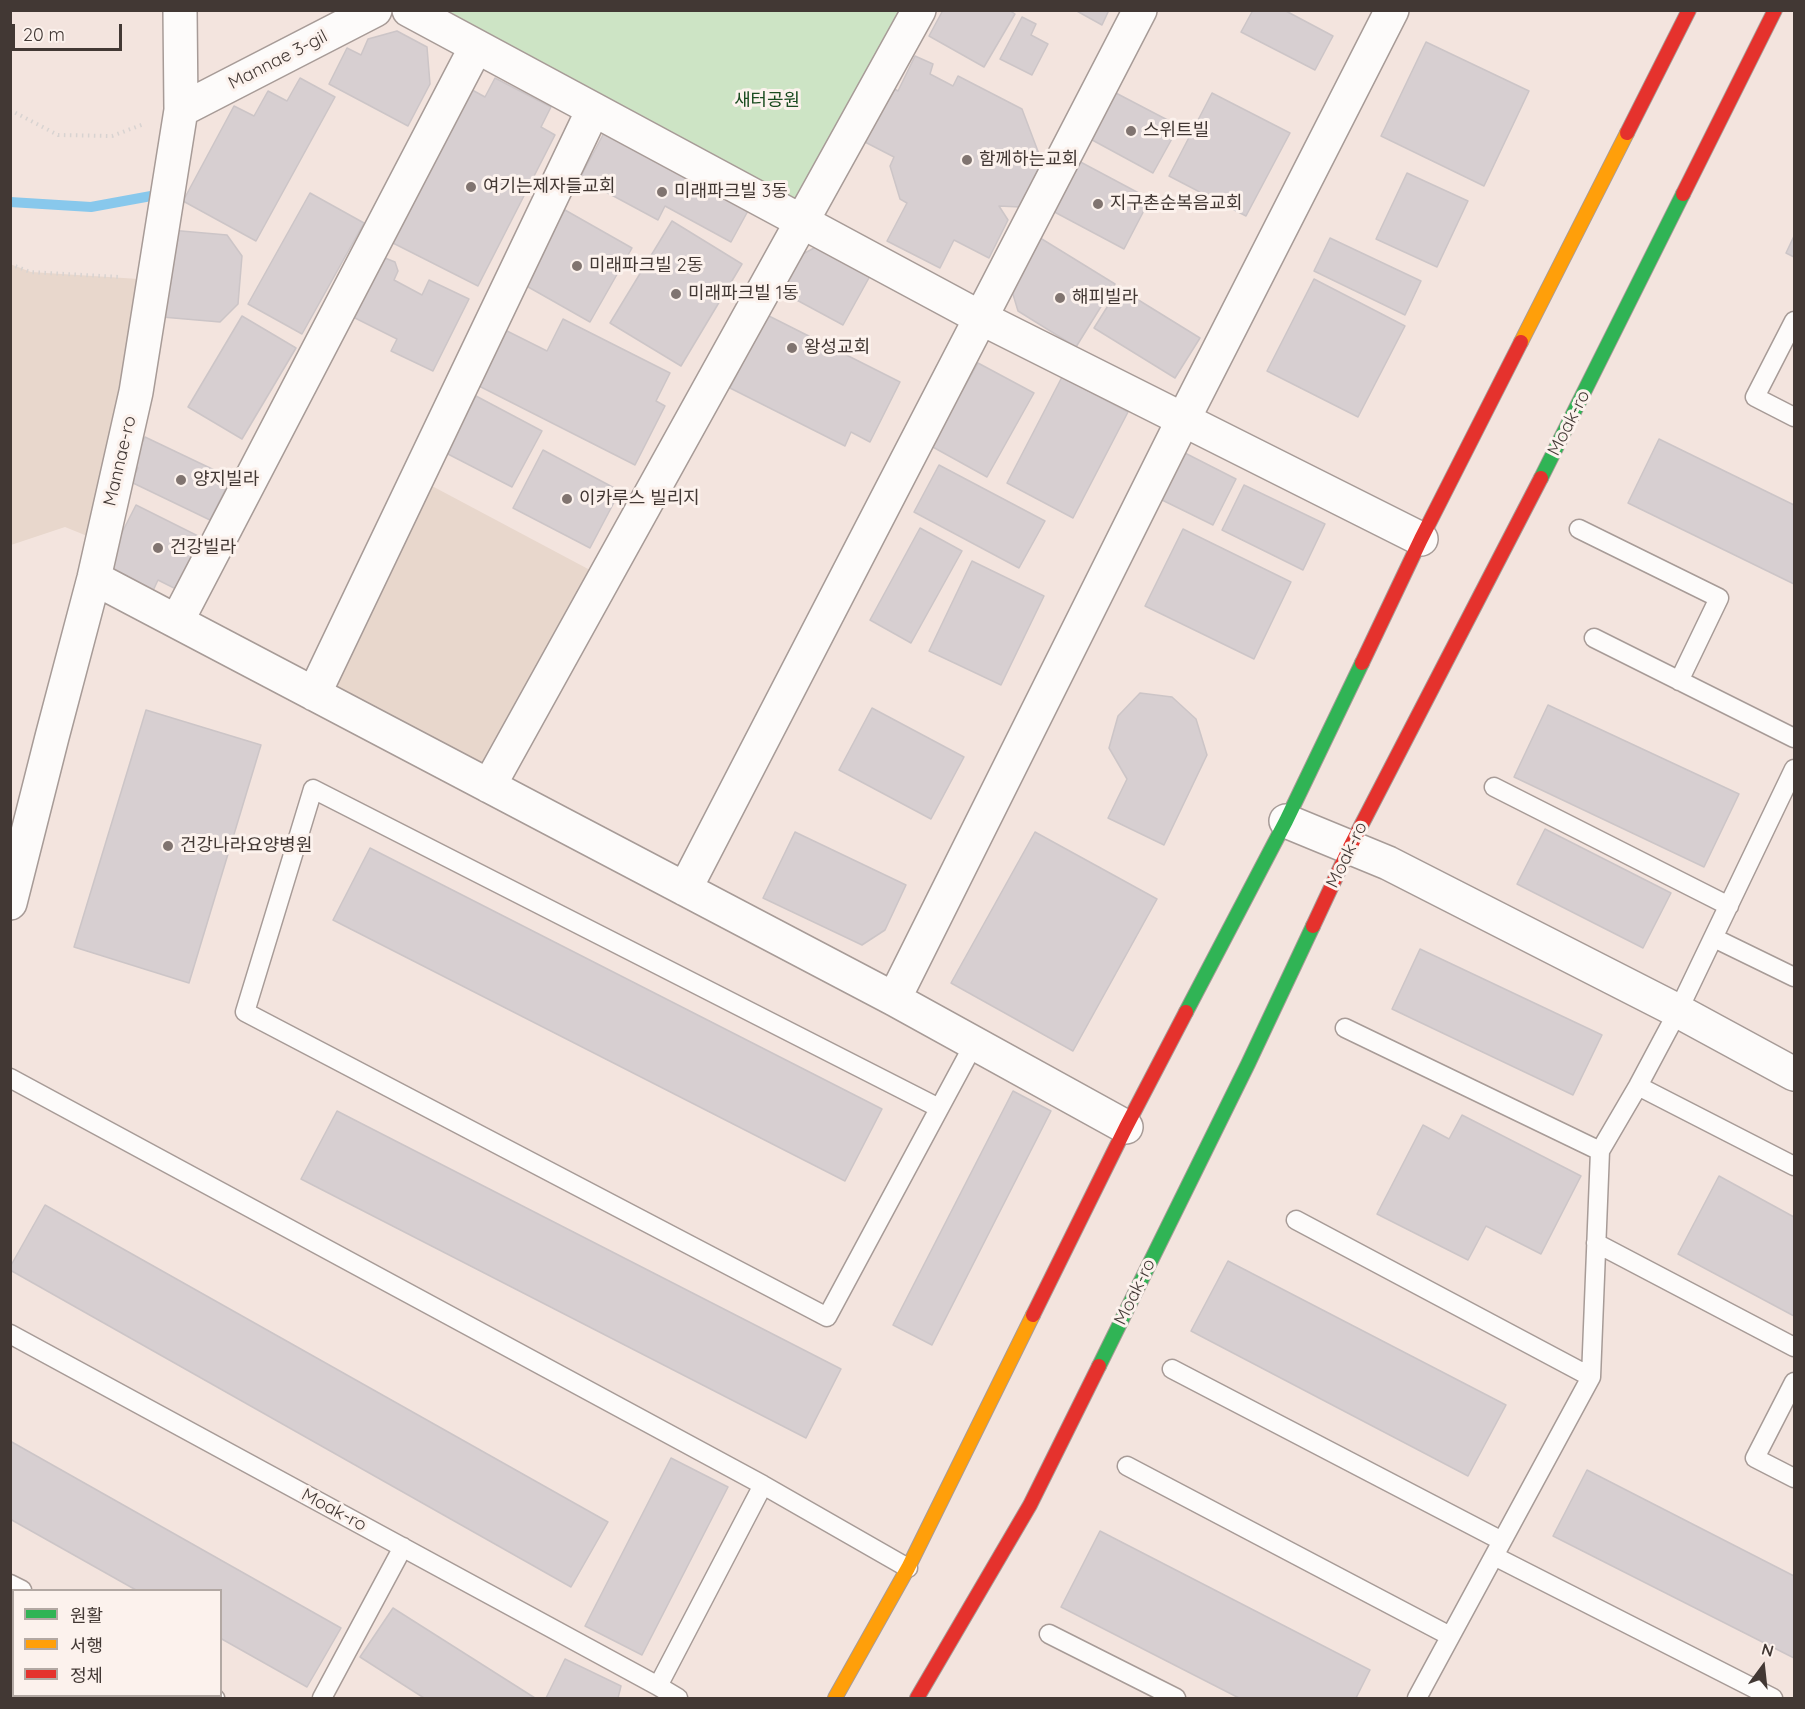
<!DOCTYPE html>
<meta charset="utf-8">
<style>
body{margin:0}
#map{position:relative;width:1805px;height:1709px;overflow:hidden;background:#f3e4de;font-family:Quicksand,"Noto Sans KR",sans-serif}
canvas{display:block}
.frame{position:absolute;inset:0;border:12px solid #423834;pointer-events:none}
.legend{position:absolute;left:12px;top:1589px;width:210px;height:108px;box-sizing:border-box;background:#fcf2ed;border:2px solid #b2a8a3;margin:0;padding:8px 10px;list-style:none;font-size:18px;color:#423834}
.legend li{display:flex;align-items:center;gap:12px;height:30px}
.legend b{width:30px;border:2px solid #b2a8a3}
.north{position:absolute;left:1733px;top:1637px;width:60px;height:60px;-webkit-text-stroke:4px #fcf2ed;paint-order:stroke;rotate:15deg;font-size:16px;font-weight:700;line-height:24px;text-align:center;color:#423834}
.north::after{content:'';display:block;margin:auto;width:21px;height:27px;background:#423834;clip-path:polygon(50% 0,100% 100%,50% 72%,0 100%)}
.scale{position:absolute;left:12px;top:24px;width:110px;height:27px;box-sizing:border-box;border:3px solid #423834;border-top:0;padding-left:8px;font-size:18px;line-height:21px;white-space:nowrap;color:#423834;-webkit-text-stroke:4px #fcf2ed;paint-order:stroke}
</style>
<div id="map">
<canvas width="1805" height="1709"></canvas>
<div class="frame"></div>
<ul class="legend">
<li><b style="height:8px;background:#30b455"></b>원활</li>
<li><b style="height:8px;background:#ff9f0a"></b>서행</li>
<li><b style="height:8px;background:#e5322d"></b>정체</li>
</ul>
<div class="north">N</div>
<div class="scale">20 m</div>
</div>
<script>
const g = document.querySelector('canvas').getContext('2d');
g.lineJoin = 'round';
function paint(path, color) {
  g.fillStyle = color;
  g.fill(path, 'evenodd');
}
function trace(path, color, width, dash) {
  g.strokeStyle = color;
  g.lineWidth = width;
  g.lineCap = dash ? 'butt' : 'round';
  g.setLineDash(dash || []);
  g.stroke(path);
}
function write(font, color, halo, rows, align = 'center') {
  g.font = font + ' Quicksand,"Noto Sans KR",sans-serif';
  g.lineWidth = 6;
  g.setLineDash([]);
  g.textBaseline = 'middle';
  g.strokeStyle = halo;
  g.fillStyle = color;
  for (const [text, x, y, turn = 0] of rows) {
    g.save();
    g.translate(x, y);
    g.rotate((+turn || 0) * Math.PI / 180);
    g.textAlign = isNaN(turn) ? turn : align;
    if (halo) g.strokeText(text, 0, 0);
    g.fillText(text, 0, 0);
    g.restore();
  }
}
paint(new Path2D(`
 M 10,264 L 31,272 L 154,280 L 102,542 L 65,527 L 11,545 Z
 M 417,478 L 605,578 L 489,786 L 314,694 Z`), '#e8d7cc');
paint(new Path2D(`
 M 409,11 L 919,11 L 803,222 Z`), '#cde4c5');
trace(new Path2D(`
 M 10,202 L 91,207 L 162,194`), '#88c8ec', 10);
const building = new Path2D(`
 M 943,10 L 1009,10 L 1015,14 L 984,67 L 929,36 Z
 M 1075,10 L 1109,10 L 1102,25 Z
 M 1253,10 L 1284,10 L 1333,36 L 1315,70 L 1241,32 Z
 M 1022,17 L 1036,24 L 1031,35 L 1048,44 L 1032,75 L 1000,59 Z
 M 397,31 L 427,47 L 430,84 L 408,126 L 329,84 L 347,48 L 361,55 L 368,39 Z
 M 1426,42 L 1529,91 L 1484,186 L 1381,136 Z
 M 915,56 L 933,64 L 930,74 L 953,86 L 958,76 L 1022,109 L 1042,162 L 1020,207 L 999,206 L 1008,220 L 989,258 L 954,240 L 940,268 L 887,241 L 907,203 L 900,199 L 890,166 L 894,157 L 863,141 L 891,87 L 898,91 Z
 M 300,78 L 335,97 L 256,241 L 183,201 L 234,106 L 254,116 L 268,91 L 287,101 Z
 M 495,78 L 551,107 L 541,127 L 555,135 L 478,286 L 387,240 L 465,86 L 485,97 Z
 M 1114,92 L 1179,126 L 1153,173 L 1083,135 Z
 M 1212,93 L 1290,133 L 1246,216 L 1169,176 Z
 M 605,131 L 749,209 L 731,242 L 665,206 L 658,220 L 580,178 Z
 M 1073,158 L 1150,199 L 1124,249 L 1047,208 Z
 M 1407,173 L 1468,201 L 1437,267 L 1376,239 Z
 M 310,193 L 364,223 L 302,334 L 248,304 Z
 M 565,210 L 632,248 L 590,322 L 523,284 Z
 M 672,221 L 742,264 L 681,366 L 610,323 Z
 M 170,230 L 227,235 L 242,256 L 238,304 L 220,322 L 162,317 Z
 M 1037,236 L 1115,284 L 1076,347 L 1018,311 L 1009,281 Z
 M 1794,236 L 1794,257 L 1786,253 Z
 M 1330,238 L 1421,281 L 1405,315 L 1314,271 Z
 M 816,247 L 870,276 L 843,325 L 780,291 L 799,256 Z
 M 385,258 L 395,262 L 398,271 L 394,280 L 422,295 L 429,280 L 469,299 L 433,371 L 391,351 L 397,339 L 351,316 L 377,265 Z
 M 1314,279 L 1405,326 L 1358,417 L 1267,371 Z
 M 1119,288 L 1200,338 L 1175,378 L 1094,328 Z
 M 767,315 L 900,382 L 870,442 L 851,432 L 845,446 L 730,388 Z
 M 242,316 L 296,348 L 242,439 L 188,407 Z
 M 563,319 L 670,373 L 656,401 L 665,406 L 635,465 L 477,385 L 505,330 L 547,351 Z
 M 978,363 L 1034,393 L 987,477 L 931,446 Z
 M 1062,377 L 1128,412 L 1073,518 L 1007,483 Z
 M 476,396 L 542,431 L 512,487 L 446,453 Z
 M 145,437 L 231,478 L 210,520 L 131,482 L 138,468 L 132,464 Z
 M 1659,439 L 1794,505 L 1794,584 L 1628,503 Z
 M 543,450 L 620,491 L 590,548 L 513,508 Z
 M 1183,452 L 1236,479 L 1213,525 L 1160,499 Z
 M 939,465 L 1045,521 L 1019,568 L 914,512 Z
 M 1244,485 L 1325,524 L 1303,570 L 1222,530 Z
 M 136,505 L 206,540 L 180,591 L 158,580 L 151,595 L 116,577 L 110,556 Z
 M 920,528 L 962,551 L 911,643 L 870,620 Z
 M 1183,529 L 1291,582 L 1254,659 L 1145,606 Z
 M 972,561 L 1044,596 L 1001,685 L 929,651 Z
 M 1140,693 L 1172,697 L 1196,719 L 1207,755 L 1164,845 L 1108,818 L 1127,779 L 1109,748 L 1118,716 Z
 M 1548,705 L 1739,794 L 1704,867 L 1514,777 Z
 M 872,708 L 964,757 L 931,819 L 839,770 Z
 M 146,710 L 261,745 L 189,983 L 74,947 Z
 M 1545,829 L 1671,893 L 1643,948 L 1517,884 Z
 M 795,832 L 906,885 L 885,930 L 862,945 L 763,898 Z
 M 1035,832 L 1157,899 L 1073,1051 L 951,983 Z
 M 370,848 L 882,1109 L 845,1181 L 333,920 Z
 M 1420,949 L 1602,1035 L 1573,1095 L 1392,1009 Z
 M 1013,1091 L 1051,1111 L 932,1345 L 893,1325 Z
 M 337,1111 L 841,1369 L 806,1438 L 301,1179 Z
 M 1462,1115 L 1581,1176 L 1541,1254 L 1486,1226 L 1468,1260 L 1377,1214 L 1423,1125 L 1449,1139 Z
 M 1719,1176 L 1794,1217 L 1794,1316 L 1678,1254 Z
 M 45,1205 L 608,1522 L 571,1587 L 10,1270 L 10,1267 Z
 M 1228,1261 L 1506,1405 L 1468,1476 L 1191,1331 Z
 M 10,1441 L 341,1628 L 307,1687 L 220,1638 L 220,1590 L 136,1590 L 10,1519 Z
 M 671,1458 L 728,1487 L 642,1655 L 585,1626 Z
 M 1587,1470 L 1794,1576 L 1794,1658 L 1553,1536 Z
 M 1100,1531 L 1370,1670 L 1356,1698 L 1239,1698 L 1061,1607 Z
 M 393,1608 L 535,1698 L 424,1698 L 360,1657 Z
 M 565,1659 L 621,1686 L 618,1698 L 546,1698 Z
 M 67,1696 L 116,1696 L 121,1698 L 65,1698 Z`);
paint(building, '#d7cfd1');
trace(building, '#ccc5c7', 1.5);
const lane = new Path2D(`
 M 1794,321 L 1755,397 L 1794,417
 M 1579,529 L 1719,598 L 1679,681
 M 1594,638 L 1794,738
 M 1494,787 L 1729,906
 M 1714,938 L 1794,977
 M 1345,1028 L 1600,1151
 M 10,1078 L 763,1485 L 908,1568
 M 1638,1086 L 1794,1166
 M 939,1108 L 313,789 L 245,1012 L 827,1317 L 975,1042
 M 1296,1220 L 1591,1377
 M 1596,1243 L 1794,1347
 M 10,1334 L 658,1686 L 678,1698
 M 1172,1369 L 1502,1541
 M 1794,1382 L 1755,1458 L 1794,1478
 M 1127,1466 L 1450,1636
 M 1494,1556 L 1773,1698
 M 10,1584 L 22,1590
 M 1049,1634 L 1176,1698
 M 658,1686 L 763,1485
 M 210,1696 L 215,1698
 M 322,1698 L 403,1547
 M 1417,1698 L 1591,1377 L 1600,1151 L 1638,1086 L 1678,1011 L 1794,769`);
const street = new Path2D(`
 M 409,10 L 981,318 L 1421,539
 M 181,110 L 375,10
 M 94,578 L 894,999 L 1126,1127
 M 177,621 L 476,47
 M 314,694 L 593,110
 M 489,786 L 919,10
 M 1286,821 L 1388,863 L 1678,1011 L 1794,1074
 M 685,889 L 1140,10
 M 10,903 L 52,737 L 94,578 L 136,392 L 181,110 L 180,10
 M 894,999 L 1183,420 L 1392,10`);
const fast = new Path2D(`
 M 1541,478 L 1683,194
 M 1186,1012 L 1286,821 L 1362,663
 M 1099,1366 L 1248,1064 L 1313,926`);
const slow = new Path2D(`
 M 1521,342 L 1627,133
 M 835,1698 L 908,1568 L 1033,1315`);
const jam = new Path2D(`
 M 1627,133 L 1689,10
 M 1683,194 L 1775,10
 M 1362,663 L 1421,539 L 1521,342
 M 1313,926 L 1350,847 L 1541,478
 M 1033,1315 L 1126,1127 L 1186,1012
 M 917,1698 L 1030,1505 L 1099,1366`);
trace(lane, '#a79b97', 21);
trace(street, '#a79b97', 36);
trace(fast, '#a79b97', 16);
trace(slow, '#a79b97', 16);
trace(jam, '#a79b97', 16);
trace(new Path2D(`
 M 10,110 L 58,135 L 112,136 L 144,124
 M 10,264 L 30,272 L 120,277`), '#d8d3d1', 4, [1.5, 4.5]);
trace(lane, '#fdfbfa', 18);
trace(street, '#fdfbfa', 33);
trace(fast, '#30b455', 14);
trace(slow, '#ff9f0a', 14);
trace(jam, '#e5322d', 14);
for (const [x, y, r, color] of [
 [1131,131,6,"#807470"],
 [967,160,6,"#807470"],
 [471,187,6,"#807470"],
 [662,192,6,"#807470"],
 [1098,204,6,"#807470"],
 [577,266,6,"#807470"],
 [676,294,6,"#807470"],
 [1060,298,6,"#807470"],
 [792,348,6,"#807470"],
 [181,480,6,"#807470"],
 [567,499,6,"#807470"],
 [158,548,6,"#807470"],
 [168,846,6,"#807470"]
]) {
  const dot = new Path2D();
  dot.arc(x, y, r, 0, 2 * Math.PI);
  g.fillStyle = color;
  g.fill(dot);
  trace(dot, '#fcf2ed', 2);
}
write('18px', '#423834', '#fcf2ed', [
 ["Mannae 3-gil",278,60,-27],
 ["Moak-ro",1569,423,-63],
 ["Mannae-ro",120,461,-77],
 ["Moak-ro",1347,855,-64],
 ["Moak-ro",1135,1292,-64],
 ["Moak-ro",334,1510,28]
]);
write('18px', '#1a4c20', '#fcf2ed', [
 ["새터공원",767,101]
]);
write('18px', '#423834', '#fcf2ed', [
 ["스위트빌",1143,131],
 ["함께하는교회",979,160],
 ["여기는제자들교회",483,187],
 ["미래파크빌 3동",674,192],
 ["지구촌순복음교회",1110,204],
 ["미래파크빌 2동",589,266],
 ["미래파크빌 1동",688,294],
 ["해피빌라",1072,298],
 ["왕성교회",804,348],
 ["양지빌라",193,480],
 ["이카루스 빌리지",579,499],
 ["건강빌라",170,548],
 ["건강나라요양병원",180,846]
], 'left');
</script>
